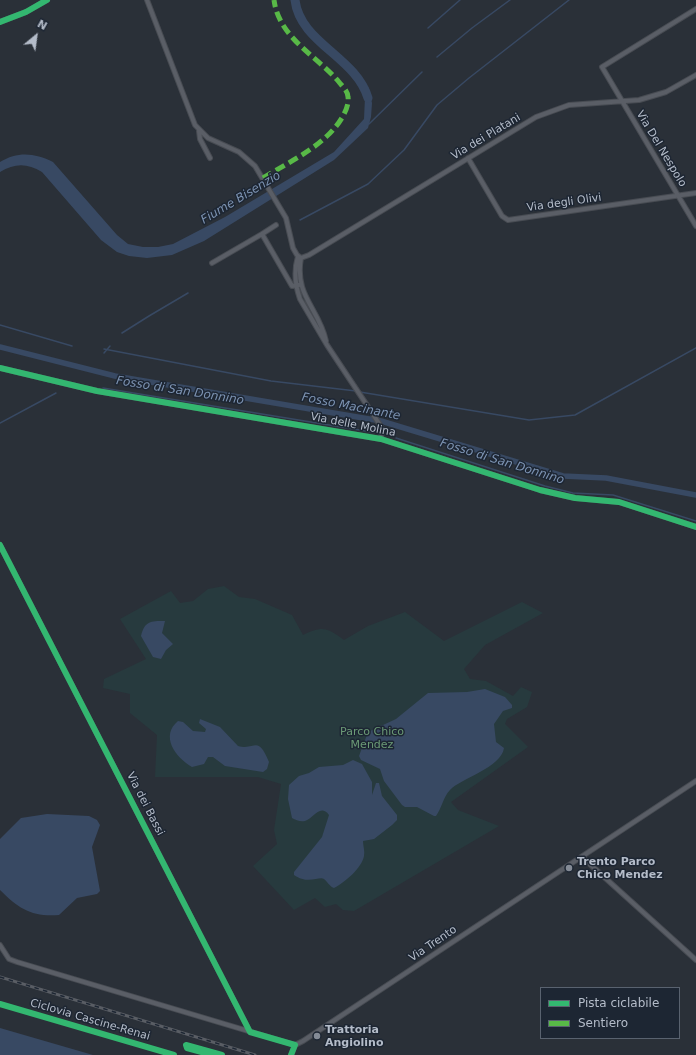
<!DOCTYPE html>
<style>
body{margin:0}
#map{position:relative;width:696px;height:1055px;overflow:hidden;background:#2a3038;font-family:"DejaVu Sans",sans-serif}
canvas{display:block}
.legend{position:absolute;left:540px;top:987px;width:140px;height:52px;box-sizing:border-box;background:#1d2633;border:1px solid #59626f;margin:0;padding:5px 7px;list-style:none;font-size:12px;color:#b4bcc9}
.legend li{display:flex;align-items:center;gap:8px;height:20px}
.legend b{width:20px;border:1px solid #59626f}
.north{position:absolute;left:16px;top:16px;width:40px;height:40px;-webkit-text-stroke:3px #1d2633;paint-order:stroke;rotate:29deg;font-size:11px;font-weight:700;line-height:16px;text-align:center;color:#b4bcc9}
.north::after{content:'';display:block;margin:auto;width:14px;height:18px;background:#b4bcc9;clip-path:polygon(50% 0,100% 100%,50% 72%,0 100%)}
</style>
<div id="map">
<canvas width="696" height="1055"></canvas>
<ul class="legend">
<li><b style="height:5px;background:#33b770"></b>Pista ciclabile</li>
<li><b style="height:5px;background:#58b947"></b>Sentiero</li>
</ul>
<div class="north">N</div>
</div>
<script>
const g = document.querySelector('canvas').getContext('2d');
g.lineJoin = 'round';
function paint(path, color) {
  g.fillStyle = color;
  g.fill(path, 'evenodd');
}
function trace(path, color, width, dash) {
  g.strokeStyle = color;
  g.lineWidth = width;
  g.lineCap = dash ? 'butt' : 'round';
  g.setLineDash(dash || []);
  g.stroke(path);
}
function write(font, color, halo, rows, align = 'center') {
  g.font = font + ' "DejaVu Sans",sans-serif';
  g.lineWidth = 3;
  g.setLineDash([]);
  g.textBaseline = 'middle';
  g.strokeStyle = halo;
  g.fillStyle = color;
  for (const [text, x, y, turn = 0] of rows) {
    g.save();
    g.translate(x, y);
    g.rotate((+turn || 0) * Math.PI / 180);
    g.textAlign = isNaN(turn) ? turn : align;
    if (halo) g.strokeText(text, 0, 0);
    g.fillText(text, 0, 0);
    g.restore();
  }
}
paint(new Path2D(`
 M 224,586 L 239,597 L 255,599 L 292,615 L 303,635 C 323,626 326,627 344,640 L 368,626 L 405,612 L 444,641 L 522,602 L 543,613 L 485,645 L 464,669 L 470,679 L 486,681 L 513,696 L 521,687 L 532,692 L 527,707 L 507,719 L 505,724 L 528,747 L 451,802 L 458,810 L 499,826 L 354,911 L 343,910 L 336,904 L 325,907 L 315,898 L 294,910 L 253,866 L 277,844 L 274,830 L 281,784 L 258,777 L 155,777 L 157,735 L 130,713 L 130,694 L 103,688 L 104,679 L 146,659 L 120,619 L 171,591 L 180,603 L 193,601 L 208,589 Z`), '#273a3e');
paint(new Path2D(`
 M 368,86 L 372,103 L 371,117 L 368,128 L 334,160 L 204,241 L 172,255 L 147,258 L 129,256 L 117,252 L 101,240 L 42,172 C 27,163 15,163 0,172 L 0,162 C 18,151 35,153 53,162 L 117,235 L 128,244 L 143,247 L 158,247 L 173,244 L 225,217 L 334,152 L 364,119 L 365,97 L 361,88 Z
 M 165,621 L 162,633 L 173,644 L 166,650 L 161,659 L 153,657 L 141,636 C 145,621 150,621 165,621 Z
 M 485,689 L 505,697 L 512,705 L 512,708 L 503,711 L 494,724 L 496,742 L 504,748 C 501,768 461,778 450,790 C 443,797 442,808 436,816 L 434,816 L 417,807 L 405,807 L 402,805 L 384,781 L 380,769 L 361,760 L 359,756 L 368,732 L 396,719 L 428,693 L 467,692 Z
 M 200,719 L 220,727 L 238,746 C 256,751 257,734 269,762 L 267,769 L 263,772 L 225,766 L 213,757 L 208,757 L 204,764 L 192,767 C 175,757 160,736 178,721 L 183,722 L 193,731 L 205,732 L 206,729 L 199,723 Z
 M 353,760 L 362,764 L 372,782 L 372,795 L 376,783 L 379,783 L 382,796 L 397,815 L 397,820 L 392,825 L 374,839 L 363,841 C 363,846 365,851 364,856 C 362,868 344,883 334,888 C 329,886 328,882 324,879 C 319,876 308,885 294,875 L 294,872 L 322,837 L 329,815 C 320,803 313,819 305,821 C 300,822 296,820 292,818 L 288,799 L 289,785 L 299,776 L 309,773 L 319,767 L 343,765 Z
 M 47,814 L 89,816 L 97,820 L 100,825 L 92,847 L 100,891 L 97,894 L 77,898 L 59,915 C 32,917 19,909 0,890 L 0,839 L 21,818 Z
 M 0,1028 L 93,1055 L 0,1055 Z`), '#384963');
trace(new Path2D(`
 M 428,28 L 460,0
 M 437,57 L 472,28 L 510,0
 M 369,124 L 422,72
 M 300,220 L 368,184 L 404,150 L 437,105 L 469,78 L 569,0
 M 0,325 L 72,346
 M 122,333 L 149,316 L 188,293
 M 104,349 L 271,381 L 356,391
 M 104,353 L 110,346
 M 103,388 L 372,432
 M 360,392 L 529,420 L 575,415 L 696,348
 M 0,423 L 56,393
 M 396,438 L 545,486 L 573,493 L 613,495 L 696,521`), '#384963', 1.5);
trace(new Path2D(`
 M 0,347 L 115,376 L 381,421 L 563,476 L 606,478 L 696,495`), '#384963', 5.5);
trace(new Path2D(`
 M 295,0 C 300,43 356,57 368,98`), '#384963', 9);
const minor = new Path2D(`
 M 147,0 L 195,125 L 208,138 L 239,152 L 255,166 L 286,218 L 293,248 L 297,255 L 301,258
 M 696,9 L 602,67 L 696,226
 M 0,22 L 26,12 L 47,0
 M 199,131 L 200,139 L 210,158
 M 468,158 L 502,216 L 508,220 L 696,193
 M 276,225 L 262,234 L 292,286 L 299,285
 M 298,256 C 294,270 295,285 300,299 L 327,345 L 382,428 L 381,439
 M 301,258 L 309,255 L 536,117 L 569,105 L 639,100 L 666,92 L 696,75
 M 301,258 C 294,296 319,308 326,341
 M 212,263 L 262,234
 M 0,368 L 97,391 L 381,439 L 540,490 L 575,498 L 619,502 L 696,527
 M 0,545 L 250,1032
 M 582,857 L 696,960
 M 0,945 L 9,959 L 17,962 L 295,1045 L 303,1041 L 696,781
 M 291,1055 L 295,1045`);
trace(minor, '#484c53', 6);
trace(minor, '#5a5e66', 4);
const rail = new Path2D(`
 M 0,977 L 255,1055`);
trace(rail, '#595d64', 3);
trace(rail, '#1d2633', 1.5, [4.5]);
trace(new Path2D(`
 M 263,178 C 284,165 309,153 327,136 C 336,128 350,110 348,97 C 348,91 342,86 339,82 C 316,55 279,38 274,0`), '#58b947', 5, [10, 5]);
trace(new Path2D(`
 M 0,22 L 26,12 L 47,0
 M 0,368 L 97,391 L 381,439 L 540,490 L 575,498 L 619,502 L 696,527
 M 0,545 L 250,1032 L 295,1045 L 291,1055
 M 0,1004 L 174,1055
 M 212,1055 L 187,1048 L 186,1045 L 222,1055`), '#33b770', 6);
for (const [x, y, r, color] of [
 [569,868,4,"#848b96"],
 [317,1036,4,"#848b96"]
]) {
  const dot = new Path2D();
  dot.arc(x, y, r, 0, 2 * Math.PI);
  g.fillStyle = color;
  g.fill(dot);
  trace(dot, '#1d2633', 1.5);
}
write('11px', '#b4bcc9', '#1d2633', [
 ["Via dei Platani",486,137,-31],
 ["Via Del Nespolo",661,149,59],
 ["Via degli Olivi",564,203,-8],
 ["Via delle Molina",353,425,11],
 ["Via dei Bassi",145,804,63],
 ["Via Trento",433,944,-34],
 ["Ciclovia Cascine-Renai",90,1020,16]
]);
write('11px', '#6b9a76', '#1d2633', [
 ["Parco Chico",372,732],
 ["Mendez",372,745]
]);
write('bold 11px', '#b4bcc9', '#1d2633', [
 ["Trento Parco",577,862],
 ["Chico Mendez",577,875],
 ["Trattoria",325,1030],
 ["Angiolino",325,1043]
], 'left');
write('italic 12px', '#7c92b1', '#1d2633', [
 ["Fiume Bisenzio",241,198,-31],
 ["Fosso di San Donnino",180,391,9],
 ["Fosso Macinante",351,407,11],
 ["Fosso di San Donnino",502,462,17]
]);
</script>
